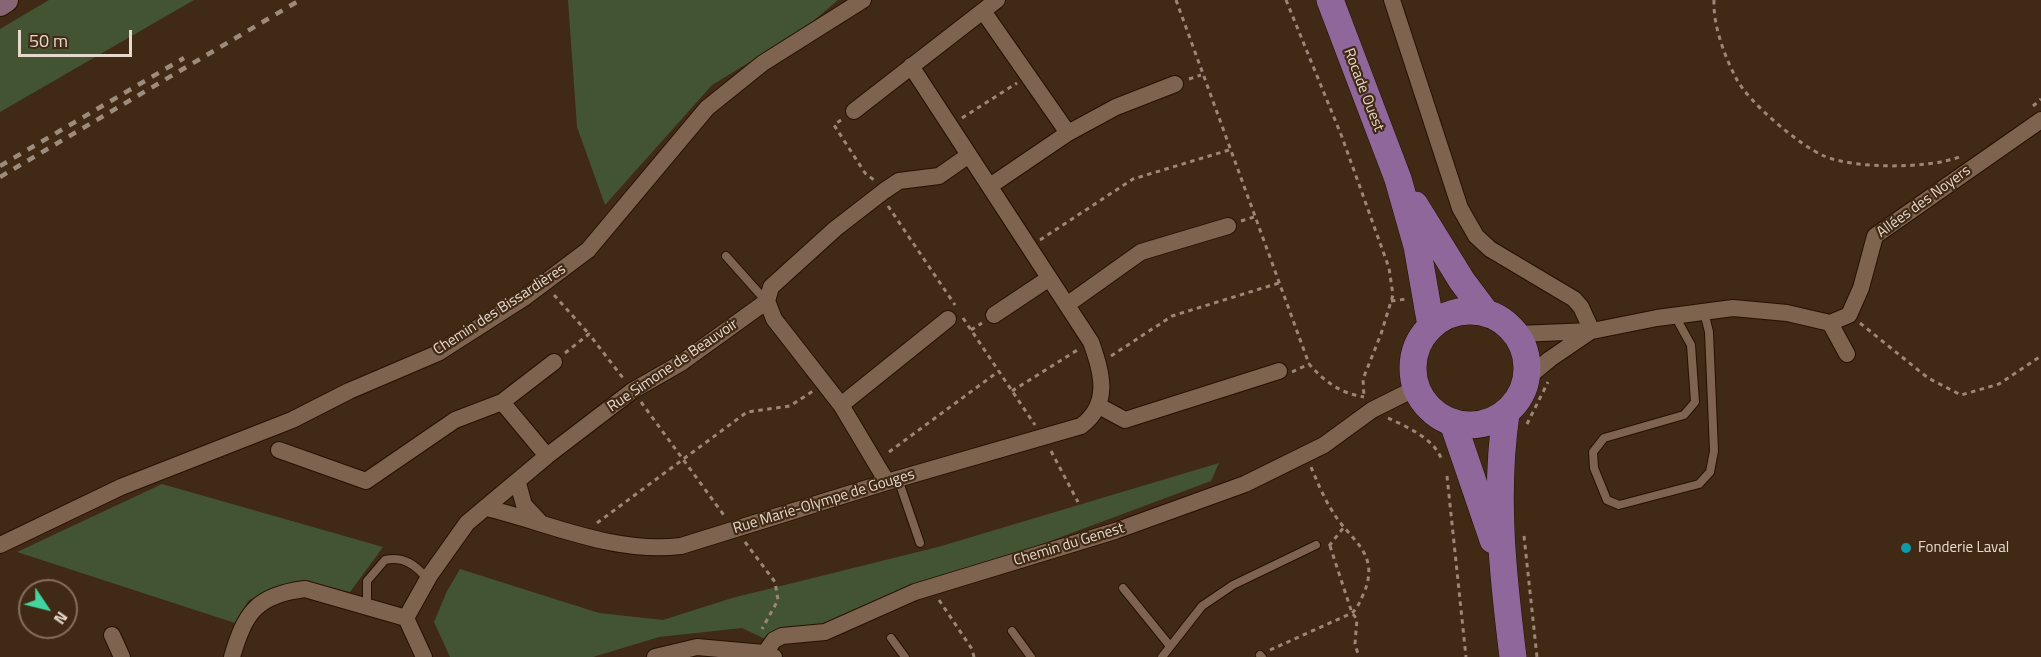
<!DOCTYPE html>
<meta charset="utf-8">
<style>
body{margin:0}
#map{position:relative;width:2041px;height:657px;overflow:hidden;background:#402915;font-family:"Titillium Web",sans-serif}
canvas{display:block}
.north{position:absolute;left:18px;top:579px;width:60px;height:60px;box-sizing:border-box;background:#402915;border:2px solid #836f5e;border-radius:50%;rotate:125deg;font-size:16px;font-weight:700;line-height:24px;text-align:center;color:#e7d8cc}
.north::after{content:'';display:block;margin:auto;width:21px;height:27px;background:#43d4a0;clip-path:polygon(50% 0,100% 100%,50% 72%,0 100%)}
.scale{position:absolute;left:18px;top:30px;width:114px;height:27px;box-sizing:border-box;border:3px solid #e7d8cc;border-top:0;padding-left:8px;font-size:18px;line-height:21px;white-space:nowrap;color:#e7d8cc;-webkit-text-stroke:4px #402915;paint-order:stroke}
</style>
<div id="map">
<canvas width="2041" height="657"></canvas>
<div class="north">N</div>
<div class="scale">50 m</div>
</div>
<script>
const g = document.querySelector('canvas').getContext('2d');
g.lineJoin = 'round';
function paint(path, color) {
  g.fillStyle = color;
  g.fill(path, 'evenodd');
}
function trace(path, color, width, dash) {
  g.strokeStyle = color;
  g.lineWidth = width;
  g.lineCap = dash ? 'butt' : 'round';
  g.setLineDash(dash || []);
  g.stroke(path);
}
function write(font, color, halo, rows, align = 'center') {
  g.font = font + ' "Titillium Web",sans-serif';
  g.lineWidth = 4.5;
  g.setLineDash([]);
  g.textBaseline = 'middle';
  g.strokeStyle = halo;
  g.fillStyle = color;
  for (const [text, x, y, turn = 0] of rows) {
    g.save();
    g.translate(x, y);
    g.rotate((+turn || 0) * Math.PI / 180);
    g.textAlign = isNaN(turn) ? turn : align;
    if (halo) g.strokeText(text, 0, 0);
    g.fillText(text, 0, 0);
    g.restore();
  }
}
paint(new Path2D(`
 M 49,0 L 194,0 L 0,112 L 0,29 Z
 M 568,0 L 838,0 L 804,29 L 712,85 L 605,205 L 577,127 Z
 M 1219,463 L 1211,481 L 828,624 L 765,639 L 742,628 L 659,637 L 593,657 L 450,657 L 434,622 L 447,591 L 460,569 L 599,613 L 663,620 L 732,598 L 938,547 Z
 M 162,484 L 383,547 L 350,592 L 302,581 L 249,600 L 235,623 L 17,552 Z`), '#435432');
const service = new Path2D(`
 M 726,256 L 766,301
 M 1675,316 L 1691,345 L 1695,402 L 1684,415 L 1604,438 L 1593,452 L 1594,468 L 1607,500 L 1619,505 L 1699,484 L 1710,472 L 1714,451 L 1709,332 L 1704,312
 M 898,479 L 920,543
 M 1123,588 L 1170,646
 M 367,608 L 367,581 L 385,560 C 404,556 416,565 428,580
 M 1012,631 L 1031,657
 M 891,638 L 905,657
 M 1260,655 L 1262,657
 M 1162,657 L 1202,606 L 1233,585 L 1316,545`);
const minor = new Path2D(`
 M 1392,0 L 1460,208 L 1476,236 L 1490,249 L 1574,299 L 1581,307 L 1592,331
 M 983,11 L 1068,133
 M 854,111 L 997,0
 M 990,186 L 1068,133 L 1116,107 L 1175,84
 M 767,301 L 774,319 L 841,405 L 887,482
 M 1068,304 L 1141,252 L 1228,226
 M 994,315 L 1048,279
 M 1830,323 L 1847,354
 M 1517,334 L 1592,331 L 1657,318 L 1733,308 L 1787,313 L 1830,323 L 1849,315 L 1861,288 L 1875,236 L 2041,120
 M 1527,378 L 1550,359 L 1591,331
 M 502,402 L 547,456
 M 841,405 L 948,319
 M 1099,406 L 1125,420 L 1279,371
 M 279,450 L 366,481 L 455,420 L 502,402 L 554,362
 M 518,483 L 524,505 L 539,521
 M 487,508 C 552,524 614,554 681,546 L 887,482 L 1081,426 C 1111,404 1102,372 1091,342 L 911,66
 M 0,545 L 121,487 L 292,420 L 349,391 L 438,353 L 524,298 L 588,250 L 707,108 L 763,63 L 863,0
 M 406,618 L 430,575 L 467,523 L 547,456 L 632,391 L 681,363 L 767,301 L 771,287 L 835,229 L 884,191 L 899,181 L 939,176 L 969,155
 M 112,635 L 122,657
 M 232,657 C 245,613 256,595 305,589 L 406,618 L 424,657
 M 655,657 L 697,647 L 764,653 L 774,657
 M 762,657 L 774,640 L 782,636 L 825,632 L 915,592 L 1115,531 L 1245,484 L 1324,445 L 1372,410 L 1416,388`);
const secondary = new Path2D(`
 M 0,4 L 6,0`);
const primary = new Path2D(`
 M 1330,0 L 1398,179 L 1417,246 L 1431,326
 M 1415,205 L 1462,281 L 1486,313
 M1413 368a57 57 0 1 1 114 0a57 57 0 1 1-114 0Z
 M 1506,414 C 1494,496 1503,576 1513,657
 M 1453,423 L 1493,540`);
trace(service, '#261100', 10);
trace(minor, '#261100', 18);
trace(secondary, '#261100', 26);
trace(primary, '#261100', 28);
trace(new Path2D(`
 M 1176,0 L 1309,364
 M 1286,0 L 1342,137 L 1389,268 L 1393,295 L 1381,334 L 1363,379 L 1364,397
 M 1714,0 C 1713,25 1724,55 1736,78 C 1748,102 1799,145 1824,156 C 1855,169 1927,169 1959,157
 M 1189,79 L 1201,75
 M 2033,106 L 2041,99
 M 962,118 L 1017,83
 M 841,120 L 834,125 L 865,173 L 874,180
 M 888,206 L 955,305
 M 1241,221 L 1254,217
 M 1040,240 L 1133,179 L 1229,150
 M 554,295 L 589,334
 M 1391,301 L 1407,299
 M 963,318 L 1035,425
 M 1860,323 L 1928,378 L 1961,395 L 1999,384 L 2041,356
 M 971,330 L 982,323
 M 565,353 L 589,334 L 623,378
 M 1111,356 L 1172,316 L 1279,283
 M 1292,372 L 1309,364 C 1325,382 1340,393 1364,397
 M 1012,391 L 1079,349
 M 641,402 L 726,518
 M 1388,418 C 1407,427 1433,438 1441,458
 M 1527,424 L 1548,382
 M 1051,451 L 1078,502
 M 889,452 L 999,371
 M 1447,476 L 1466,657
 M 597,523 L 747,412 L 790,406 L 813,391
 M 1524,536 L 1537,657
 M 745,542 L 775,582 L 778,600 L 762,629
 M 1329,546 L 1344,527
 M 1330,546 L 1352,613 L 1357,619 L 1355,644 L 1359,657
 M 939,600 L 972,649 L 974,657
 M 1270,650 L 1352,613 C 1358,608 1360,601 1364,593 C 1381,551 1349,541 1331,509 C 1323,496 1317,481 1311,467`), '#9a8778', 3, [4.5, 4.5]);
trace(service, '#7e634e', 8);
trace(minor, '#7e634e', 16);
trace(secondary, '#876574', 24);
trace(primary, '#90679a', 27);
trace(new Path2D(`
 M 0,166 L 184,58
 M 0,177 L 300,0`), '#9d8b7b', 4.5, [8, 8]);
for (const [x, y, r, color] of [
 [1906,548,6,"#0f9aa8"]
]) {
  const dot = new Path2D();
  dot.arc(x, y, r, 0, 2 * Math.PI);
  g.fillStyle = color;
  g.fill(dot);
  trace(dot, '#402915', 2);
}
write('15px', '#e7d8cc', '#402915', [
 ["Rocade Ouest",1363,90,69],
 ["Allées des Noyers",1924,202,-36],
 ["Chemin des Bissardières",500,310,-33],
 ["Rue Simone de Beauvoir",673,366,-34],
 ["Rue Marie-Olympe de Gouges",824,502,-17],
 ["Chemin du Genest",1069,545,-17]
]);
write('15px', '#e7d8cc', '#402915', [
 ["Fonderie Laval",1918,548]
], 'left');
</script>
